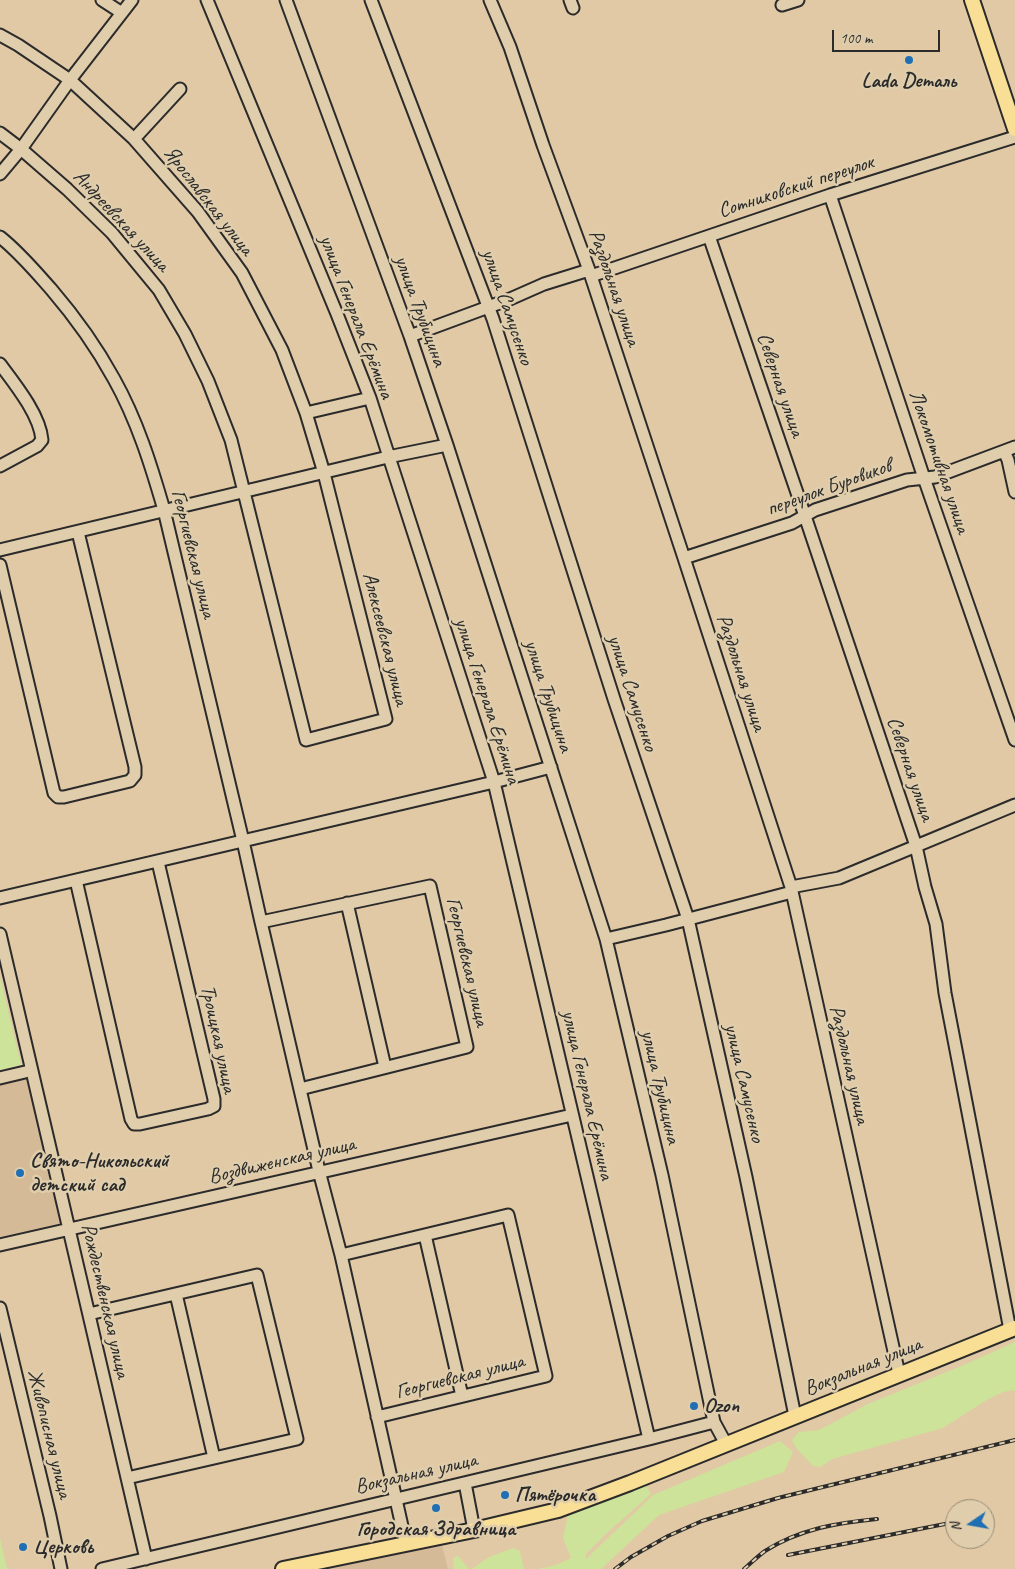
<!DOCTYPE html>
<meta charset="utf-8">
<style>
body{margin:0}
#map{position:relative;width:1015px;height:1569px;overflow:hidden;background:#e2c9a5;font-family:Caveat,sans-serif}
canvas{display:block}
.north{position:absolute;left:945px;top:1499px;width:50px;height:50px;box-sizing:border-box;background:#dfcdab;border:1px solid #978c78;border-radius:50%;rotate:258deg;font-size:14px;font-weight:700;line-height:20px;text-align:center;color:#2b2b2b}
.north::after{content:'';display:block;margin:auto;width:18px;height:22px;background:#1f6fb2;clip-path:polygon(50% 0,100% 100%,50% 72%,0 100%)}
.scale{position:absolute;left:832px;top:30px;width:108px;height:22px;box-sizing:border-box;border:2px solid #2b2b2b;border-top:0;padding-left:6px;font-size:15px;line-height:18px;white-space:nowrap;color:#2b2b2b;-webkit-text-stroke:4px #dfcdab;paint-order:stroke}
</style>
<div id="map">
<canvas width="1015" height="1569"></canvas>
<div class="north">N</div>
<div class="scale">100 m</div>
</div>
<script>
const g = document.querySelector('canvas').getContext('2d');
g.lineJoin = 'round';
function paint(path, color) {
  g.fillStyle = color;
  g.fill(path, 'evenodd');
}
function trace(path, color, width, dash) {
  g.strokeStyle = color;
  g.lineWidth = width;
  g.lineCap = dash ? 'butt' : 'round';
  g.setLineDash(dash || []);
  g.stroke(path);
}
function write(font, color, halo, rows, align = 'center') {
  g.font = font + ' Caveat,sans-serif';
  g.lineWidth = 5;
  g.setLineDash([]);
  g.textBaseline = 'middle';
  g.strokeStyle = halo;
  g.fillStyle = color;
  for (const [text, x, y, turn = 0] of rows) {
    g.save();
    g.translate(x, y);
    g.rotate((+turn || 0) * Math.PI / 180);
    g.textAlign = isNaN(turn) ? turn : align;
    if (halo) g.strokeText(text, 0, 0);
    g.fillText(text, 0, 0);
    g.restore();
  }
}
paint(new Path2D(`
 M 28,1074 L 64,1227 L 0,1241 L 0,1081 Z
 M 441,1541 L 448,1569 L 327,1569 Z`), '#d5ba98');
paint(new Path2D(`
 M 0,977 L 21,1065 L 0,1070 Z
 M 1015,1342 L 1015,1390 L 1003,1392 L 985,1401 L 943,1428 L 832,1459 L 821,1467 L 813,1466 L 796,1448 L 792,1440 L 799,1432 L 819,1430 L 868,1404 L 966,1364 Z
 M 780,1441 L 793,1452 L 784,1472 L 659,1515 L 601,1569 L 539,1569 L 556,1565 L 571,1558 L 563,1538 L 568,1514 L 646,1485 L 651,1494 L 608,1532 L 586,1554 L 586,1559 L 653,1495 Z
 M 0,1538 L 7,1569 L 0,1569 Z
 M 513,1548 L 520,1551 L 524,1569 L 472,1569 L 489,1557 Z
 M 458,1556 L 469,1569 L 454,1569 L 453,1558 Z`), '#cce399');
const minor = new Path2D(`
 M 102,0 L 122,13
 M 207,0 L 337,314 L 370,398 L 494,782 L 649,1439
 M 286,0 L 410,336 L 447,445 L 606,939 L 662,1175 L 714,1422
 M 371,0 L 493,319 L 614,699 L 688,919 L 746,1177 L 795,1416
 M 490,0 L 510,47 L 543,145 L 589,270 L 684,558 L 791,887 L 899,1374
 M 570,0 L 573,8
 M 782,5 L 798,0
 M 0,35 L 18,45 L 70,80 L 134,139 L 198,212 L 242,273 L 282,350 L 306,413 L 324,473 L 386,719 L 306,740 L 231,440 L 208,381 L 185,334 L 159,290 L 112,233 L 67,189 L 21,149 L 0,133
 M 134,139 L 180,89
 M 0,174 L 21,149 L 70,80 L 132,0
 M 830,195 L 924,478 L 1015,740
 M 709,236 L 805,516 L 916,846 L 925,887 L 936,924 L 945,993 L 1010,1330
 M 0,237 C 19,252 35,271 51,289 C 75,317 96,346 114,379 C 137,420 151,465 164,510 L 243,841 L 261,922 L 319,1171 L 341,1255 L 406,1544
 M 591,276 L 830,195 L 1015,137
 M 410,336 L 510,299 L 544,284 L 589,270
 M 0,364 C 15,384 40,415 42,440 L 37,446 L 0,466
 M 306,413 L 370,398
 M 1004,451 L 1008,460 L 1015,492
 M 0,550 L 388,457 L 447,445
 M 684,558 L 792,523 L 815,510 L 907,480 L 935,477 L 1015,447
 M 0,565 L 54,793 L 58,797 L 64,797 L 130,781 L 135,775 L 135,767 L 78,532
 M 76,880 L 131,1119 L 134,1124 L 140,1124 L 208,1109 L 214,1106 L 214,1099 L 158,862
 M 791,887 L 839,878 L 1015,805
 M 0,898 L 494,782 L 551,767
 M 347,903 L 385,1067
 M 261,922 L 430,886 L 467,1047 L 300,1089
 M 0,934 L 146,1559
 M 606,939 L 666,925 L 792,892
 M 0,1078 L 25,1072
 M 425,1235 L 462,1396
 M 0,1245 L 572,1115
 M 341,1255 L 508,1215 L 546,1376 L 377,1417
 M 176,1294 L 214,1458
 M 0,1308 L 50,1516 L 61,1569
 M 89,1314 L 257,1275 L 297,1439 L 127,1478
 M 465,1483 L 474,1530
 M 102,1569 L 649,1439 L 714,1422 L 726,1444`);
const major = new Path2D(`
 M 972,0 L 1015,129
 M 283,1569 L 474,1530 L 558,1510 L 630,1483 L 1015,1328`);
trace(minor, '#2b2b2b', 15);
trace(major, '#2b2b2b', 18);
trace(minor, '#dfcdab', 11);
trace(major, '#f9df96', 14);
const rail = new Path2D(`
 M 788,1555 L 955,1522
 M 615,1569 L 631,1557 L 668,1536 L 702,1521 L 778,1498 L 1015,1440
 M 744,1569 C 751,1563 758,1556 765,1551 C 800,1529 836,1523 877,1519`);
trace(rail, '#2b2b2b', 4);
trace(rail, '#dfcdab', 2, [5.5]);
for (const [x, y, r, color] of [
 [909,60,5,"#1f6fb2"],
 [20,1173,5,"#1f6fb2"],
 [694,1406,5,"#1f6fb2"],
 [505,1495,5,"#1f6fb2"],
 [436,1508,5,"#1f6fb2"],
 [23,1547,5,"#1f6fb2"]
]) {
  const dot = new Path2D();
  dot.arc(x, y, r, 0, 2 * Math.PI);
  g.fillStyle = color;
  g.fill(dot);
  trace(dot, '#dfcdab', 2);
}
write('bold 21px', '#2b2b2b', '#dfcdab', [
 ["Lada Dеталь",909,81,"center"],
 ["Свято-Никольский",30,1161],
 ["детский сад",30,1185],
 ["Ozon",704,1406],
 ["Пятёрочка",515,1495],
 ["Городская Здравница",436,1529,"center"],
 ["Церковь",33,1547]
], 'left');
write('21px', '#2b2b2b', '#dfcdab', [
 ["Сотниковский переулок",796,187,-18],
 ["Ярославская улица",208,201,52],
 ["Андреевская улица",121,221,47],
 ["Раздольная улица",614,288,71],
 ["улица Самусенко",507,307,71],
 ["улица Трубицина",420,311,70],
 ["улица Генерала Ерёмина",356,317,69],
 ["Северная улица",780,385,71],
 ["Локомотивная улица",939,462,71],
 ["переулок Буровиков",829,488,-20],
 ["Георгиевская улица",193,554,76],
 ["Алексеевская улица",385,639,76],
 ["Раздольная улица",741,673,72],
 ["улица Самусенко",632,693,72],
 ["улица Трубицина",548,696,72],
 ["улица Генерала Ерёмина",487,701,72],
 ["Северная улица",910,769,71],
 ["Георгиевская улица",467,962,77],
 ["Троицкая улица",218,1039,78],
 ["Раздольная улица",849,1065,77],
 ["улица Самусенко",744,1083,77],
 ["улица Трубицина",660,1087,77],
 ["улица Генерала Ерёмина",587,1095,77],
 ["Воздвиженская улица",282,1161,-13],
 ["Рождественская улица",105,1301,77],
 ["Вокзальная улица",863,1367,-22],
 ["Георгиевская улица",460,1377,-14],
 ["Живописная улица",49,1434,76],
 ["Вокзальная улица",416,1474,-13]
]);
</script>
